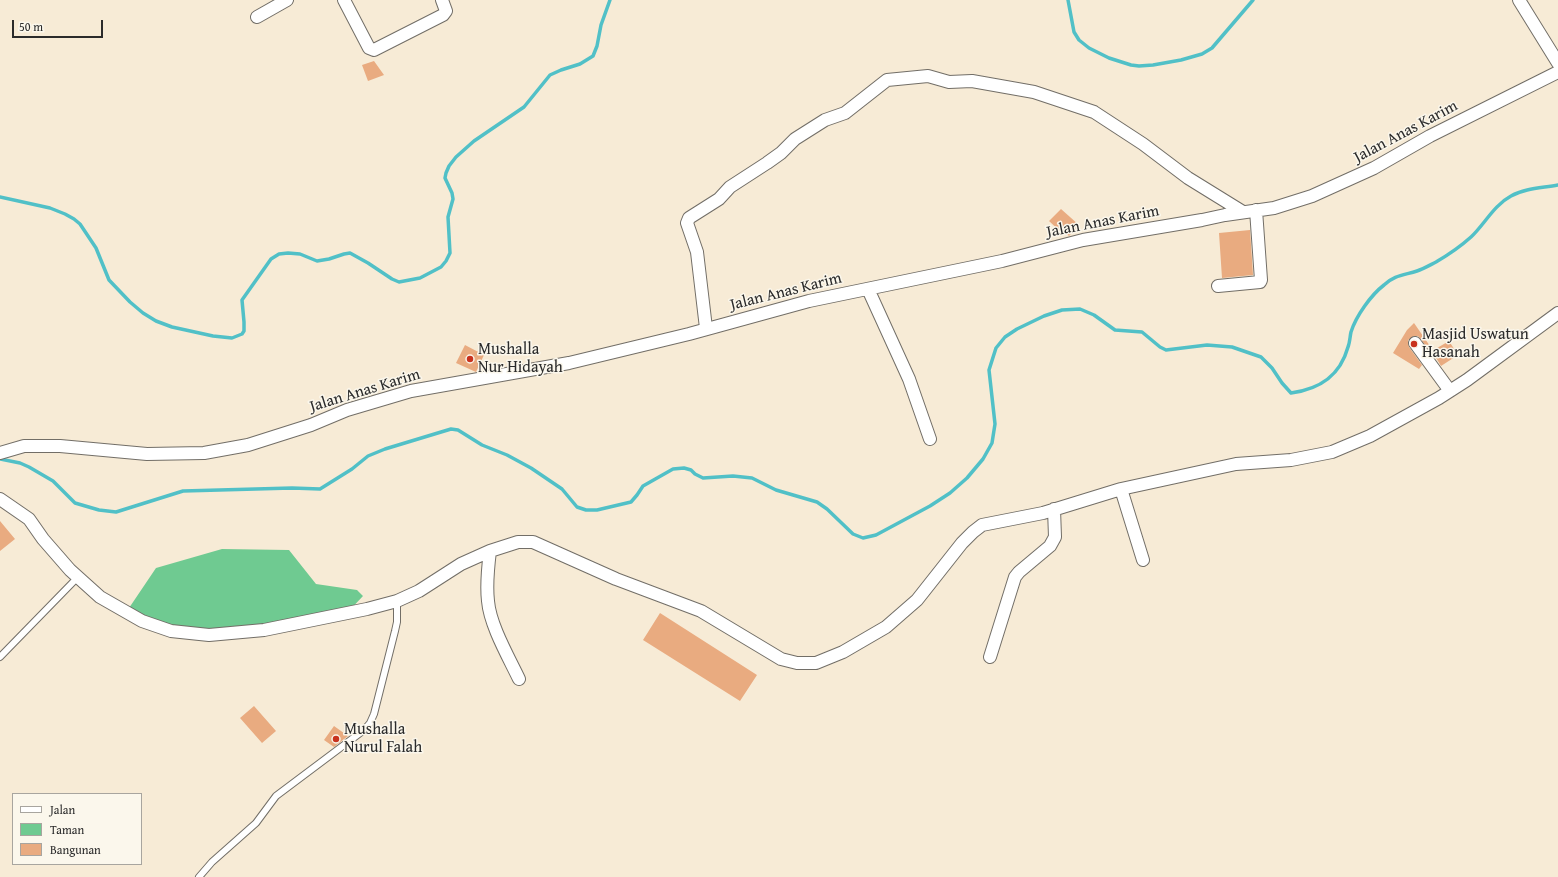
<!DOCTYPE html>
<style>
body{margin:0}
#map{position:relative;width:1558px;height:877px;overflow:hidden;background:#f7ebd6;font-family:"Gentium Book Plus",serif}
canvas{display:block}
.legend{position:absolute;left:12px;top:793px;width:130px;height:72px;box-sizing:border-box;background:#fbf7ec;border:1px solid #a8a59f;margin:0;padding:5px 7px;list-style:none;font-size:12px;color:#2b2b2b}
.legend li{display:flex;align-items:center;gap:8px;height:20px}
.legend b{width:20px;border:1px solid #a8a59f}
.scale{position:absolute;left:12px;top:20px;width:91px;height:18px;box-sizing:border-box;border:2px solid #2b2b2b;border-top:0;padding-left:5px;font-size:12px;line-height:14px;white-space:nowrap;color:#2b2b2b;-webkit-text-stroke:3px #fbf7ec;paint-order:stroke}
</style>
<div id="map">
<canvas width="1558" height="877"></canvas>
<ul class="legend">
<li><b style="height:5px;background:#fff"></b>Jalan</li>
<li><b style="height:11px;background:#6fca91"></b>Taman</li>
<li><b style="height:11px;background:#e9ab80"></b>Bangunan</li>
</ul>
<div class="scale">50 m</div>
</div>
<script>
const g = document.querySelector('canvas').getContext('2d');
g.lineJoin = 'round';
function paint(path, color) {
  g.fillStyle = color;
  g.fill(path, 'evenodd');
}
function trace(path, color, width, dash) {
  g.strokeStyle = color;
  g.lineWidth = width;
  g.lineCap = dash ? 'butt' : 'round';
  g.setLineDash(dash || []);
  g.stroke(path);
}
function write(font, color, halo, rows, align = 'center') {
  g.font = font + ' "Gentium Book Plus",serif';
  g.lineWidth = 3;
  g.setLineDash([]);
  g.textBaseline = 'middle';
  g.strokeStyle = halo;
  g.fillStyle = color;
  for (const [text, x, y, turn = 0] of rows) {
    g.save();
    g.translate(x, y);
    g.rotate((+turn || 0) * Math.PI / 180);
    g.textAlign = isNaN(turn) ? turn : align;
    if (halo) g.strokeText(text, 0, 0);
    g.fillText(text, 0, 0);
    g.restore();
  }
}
paint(new Path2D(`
 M 222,549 L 289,550 L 316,584 L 357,590 L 363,596 L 346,614 L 225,637 L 172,632 L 127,611 L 156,568 Z`), '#6fca91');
trace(new Path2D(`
 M 1068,0 L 1074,32 L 1079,40 L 1089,48 L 1109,58 L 1131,65 L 1139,66 L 1153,65 L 1181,60 L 1202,54 L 1212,48 L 1253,0
 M 0,197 L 50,208 L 65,214 L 74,219 L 80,224 L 96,248 L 109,280 L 130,302 L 143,313 L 156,321 L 172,327 L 213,336 L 232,338 L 242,334 L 244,331 L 244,322 L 242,300 L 271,259 L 279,254 L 288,253 L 300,254 L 317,261 L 329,259 L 344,254 L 350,253 L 368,263 L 392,279 L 399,282 L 420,278 L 441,267 L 446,261 L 450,253 L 448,217 L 453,199 L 452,193 L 445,178 L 446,173 L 449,166 L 456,157 L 474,141 L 524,107 L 550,75 L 561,70 L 580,64 L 593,56 L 597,46 L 601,25 L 610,0
 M 0,459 L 20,463 L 29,467 L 53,481 L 75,503 L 99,510 L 116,512 L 183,491 L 292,488 L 320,489 L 352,469 L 368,456 L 385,449 L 451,429 L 458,430 L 482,445 L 507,455 L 531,468 L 562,489 L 577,507 L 586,510 L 597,510 L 631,502 L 637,495 L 643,486 L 673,469 L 684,468 L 691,470 L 695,474 L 703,478 L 733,476 L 752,478 L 776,490 L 817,502 L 827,509 L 853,534 L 863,538 L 876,535 L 930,506 L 950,493 L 967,478 L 983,459 L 992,443 L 995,424 L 989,370 L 996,348 L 1005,337 L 1017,329 L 1044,316 L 1062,310 L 1080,309 L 1094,315 L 1115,330 L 1142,332 L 1160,347 L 1166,350 L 1207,345 L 1232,347 L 1261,357 L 1272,368 L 1282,383 L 1291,393 C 1320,389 1340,376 1348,347 C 1350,342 1350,336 1351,332 C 1356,316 1371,295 1384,285 C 1394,275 1405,275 1417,271 C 1423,269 1430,265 1436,262 C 1448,255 1461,246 1471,237 C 1484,225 1494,205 1511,196 C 1525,188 1543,188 1558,185`), '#51c0c7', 3.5);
paint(new Path2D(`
 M 374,61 L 384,75 L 368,81 L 362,65 Z
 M 1061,209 L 1079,225 L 1069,236 L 1065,232 L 1063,234 L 1049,221 Z
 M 1250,230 L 1253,275 L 1222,278 L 1219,233 Z
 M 1414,323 L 1432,349 L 1430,351 L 1418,336 L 1414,336 L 1408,340 L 1409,347 L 1422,365 L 1419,369 L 1393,353 L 1407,330 Z
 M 1449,341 L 1458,355 L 1441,366 L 1432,351 Z
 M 465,345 L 484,355 L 476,372 L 456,363 Z
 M 0,521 L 15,539 L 0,551 Z
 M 660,613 L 757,675 L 740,701 L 643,640 Z
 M 254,706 L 276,731 L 262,743 L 240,718 Z
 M 334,726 L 348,736 L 334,747 L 324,740 Z`), '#e9ab80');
const lane = new Path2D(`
 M 0,657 L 78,577
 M 199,877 L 212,862 L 256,823 L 276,796 L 364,730 L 370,723 L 374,714 L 395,631 L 397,622 L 397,601`);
const street = new Path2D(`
 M 344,0 L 369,48 L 374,50 L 443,15 L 446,11 L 442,0
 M 1519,0 L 1558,63
 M 257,17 L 287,0
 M 1218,286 L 1260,282 L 1261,280 L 1256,210
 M 868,289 L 909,379 L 930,439
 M 706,328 L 697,252 L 687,223 L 689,218 L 719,199 L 730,187 L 767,163 L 781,153 L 795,139 L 825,120 L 845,113 L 887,80 L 928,76 L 949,82 L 972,81 L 1034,92 L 1094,112 L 1143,144 L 1188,178 L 1243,212
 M 1415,343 L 1450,391
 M 0,453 L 24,446 L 60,446 L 147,454 L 204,453 L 248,445 L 311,425 L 347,410 L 411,391 L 569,363 L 689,334 L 809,301 L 1002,261 L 1083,240 L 1202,220 L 1225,215 L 1274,208 L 1312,196 L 1374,168 L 1430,136 L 1558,72
 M 1121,489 L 1143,560
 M 0,499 L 29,519 L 43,539 L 70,570 L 100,597 L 142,621 L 171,631 L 209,635 L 264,630 L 367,609 L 397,601 L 419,591 L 461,564 L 490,551 L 518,542 L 533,542 L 616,579 L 701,611 L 781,659 L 797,663 L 816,663 L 843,652 L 886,627 L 917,600 L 962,543 L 973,532 L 982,525 L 1043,513 L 1121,489 L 1236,464 L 1291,460 L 1332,452 L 1370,436 L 1439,398 L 1467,380 L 1558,313
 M 490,551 C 488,567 486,584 488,601 C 490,625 508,656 519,679
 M 990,657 L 1015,577 L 1019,572 L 1050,546 L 1055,537 L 1054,509`);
trace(lane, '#726e67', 8);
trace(street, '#726e67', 14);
trace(lane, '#fff', 6);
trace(street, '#fff', 12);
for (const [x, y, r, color] of [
 [1414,344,4,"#c8321e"],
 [470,359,4,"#c8321e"],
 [336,739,4,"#c8321e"]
]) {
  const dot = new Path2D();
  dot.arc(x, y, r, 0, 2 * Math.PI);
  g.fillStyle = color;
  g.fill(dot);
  trace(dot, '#fbf7ec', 1.5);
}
write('16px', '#2b2b2b', '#fbf7ec', [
 ["Jalan Anas Karim",1406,132,-28],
 ["Jalan Anas Karim",1103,222,-11],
 ["Jalan Anas Karim",786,292,-14],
 ["Jalan Anas Karim",365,391,-17]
]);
write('16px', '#2b2b2b', '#fbf7ec', [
 ["Masjid Uswatun",1422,335],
 ["Hasanah",1422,353],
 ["Mushalla",478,350],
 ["Nur Hidayah",478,368],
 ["Mushalla",344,730],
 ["Nurul Falah",344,748]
], 'left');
</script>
